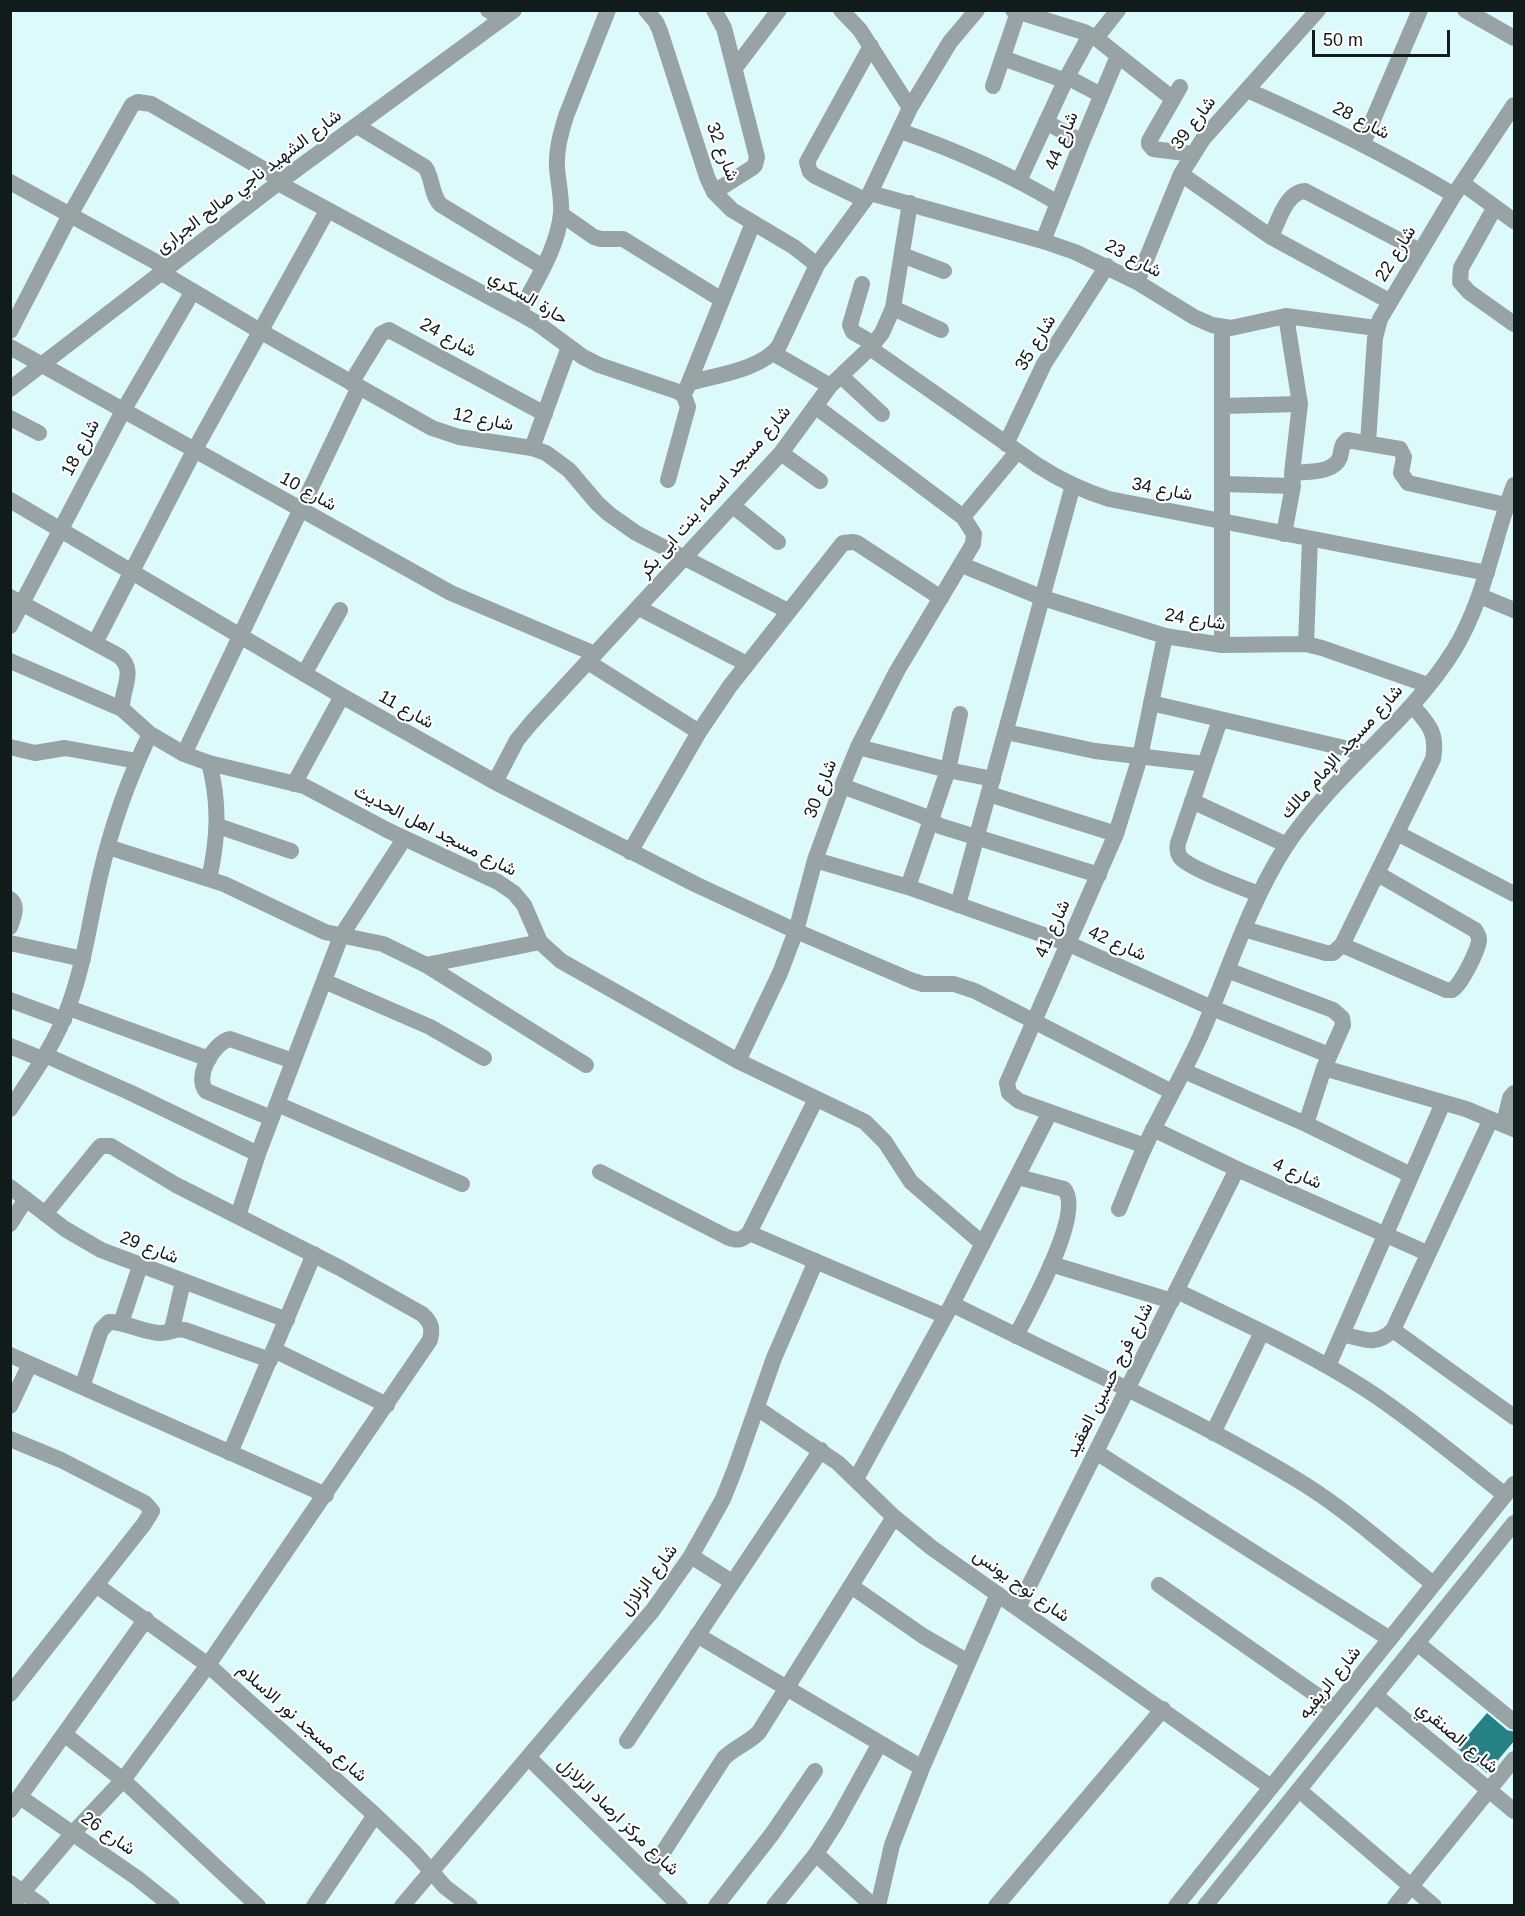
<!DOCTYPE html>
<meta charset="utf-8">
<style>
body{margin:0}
#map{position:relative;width:1525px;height:1916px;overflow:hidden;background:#dcfafc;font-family:Helvetica,sans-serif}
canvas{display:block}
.frame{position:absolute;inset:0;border:12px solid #101b1b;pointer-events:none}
.scale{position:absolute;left:1312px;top:30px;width:138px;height:27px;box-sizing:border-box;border:3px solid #101b1b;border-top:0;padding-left:8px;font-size:18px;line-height:21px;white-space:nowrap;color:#101b1b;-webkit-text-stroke:4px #fff;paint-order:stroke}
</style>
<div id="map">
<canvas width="1525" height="1916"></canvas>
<div class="frame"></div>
<div class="scale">50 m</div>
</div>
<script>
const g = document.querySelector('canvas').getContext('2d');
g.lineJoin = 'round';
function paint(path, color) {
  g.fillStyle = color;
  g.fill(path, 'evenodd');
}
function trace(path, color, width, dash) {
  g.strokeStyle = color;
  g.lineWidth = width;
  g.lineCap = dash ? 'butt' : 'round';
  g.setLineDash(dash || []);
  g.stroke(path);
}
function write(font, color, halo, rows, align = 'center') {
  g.font = font + ' Helvetica,Vazirmatn,sans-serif';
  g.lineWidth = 4.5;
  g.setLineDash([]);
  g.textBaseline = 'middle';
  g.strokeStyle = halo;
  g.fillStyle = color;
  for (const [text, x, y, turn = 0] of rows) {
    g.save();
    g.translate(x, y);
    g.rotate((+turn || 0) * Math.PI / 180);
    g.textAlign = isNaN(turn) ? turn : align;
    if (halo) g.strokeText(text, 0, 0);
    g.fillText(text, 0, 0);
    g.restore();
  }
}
paint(new Path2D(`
 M 1487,1713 L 1507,1730 L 1515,1732 L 1515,1740 L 1487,1773 L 1457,1748 Z`), '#268186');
trace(new Path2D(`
 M 488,10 L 502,19
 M 646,10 L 656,22 L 660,31 L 707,177 L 714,192 L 732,210 L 794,247 L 817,265
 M 714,10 L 724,28 L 757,157 L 755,165 L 752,168 L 714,192
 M 841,10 L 860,30 L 910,108
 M 1013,10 L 1084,32 L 1096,38 L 1173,99
 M 1465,10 L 1514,38
 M 1096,38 L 1118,10
 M 1003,58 L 1066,81
 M 735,68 L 779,10
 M 1067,77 L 1101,95
 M 993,86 L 1018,12
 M 1180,87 L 1149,141 L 1149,144 L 1153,149 L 1193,154
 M 1247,90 C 1318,121 1387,155 1454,195
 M 1046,122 L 1082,142
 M 357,126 L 425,167 C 433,178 431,196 441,205 L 543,267
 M 900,131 C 956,150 1007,173 1058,203
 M 1363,143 L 1420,10
 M 1181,174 L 1271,237 L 1389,301
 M 1019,181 L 1067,77 L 1090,35
 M 10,182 L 167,268
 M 278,183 L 519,313 L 537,323 L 583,357 L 599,365 L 679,392 L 684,396 L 688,407 L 668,480
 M 1462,183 L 1514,221
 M 870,193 L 1043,241 L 1075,252 L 1137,282 L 1194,317 L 1212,325 L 1231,328 L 1286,316 L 1376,328
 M 865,200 L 815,176 L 810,172 L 807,162 L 871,46
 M 1495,207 L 1461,268 L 1460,282 L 1469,292 L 1514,324
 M 561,214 L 594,237 L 601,239 L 623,239 L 722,300
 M 1271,237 C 1278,222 1286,192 1305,191 L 1420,251
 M 1043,241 L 1082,142 L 1118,56
 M 902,255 L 944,271
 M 162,273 L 260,331 L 432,428 L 459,437 L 532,448 L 546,453 L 569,470 L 597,503 L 609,514 L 636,533 L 788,611
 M 1137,282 L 1181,174 L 1203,139 L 1318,10
 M 862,284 L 850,325 L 853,332 L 874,344
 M 893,308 L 941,330
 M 519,313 C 535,282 558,248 561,213 C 562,198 558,182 557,167 C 556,149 561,133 566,116 L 608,10
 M 1222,327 L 1222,645
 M 10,331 L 70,215 L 132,105 L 138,102 L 151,104 L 282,180
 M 10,347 L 451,593 L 595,654
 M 870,348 L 1037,465 C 1060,480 1084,491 1109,499 L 1487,573
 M 773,353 L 830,386
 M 841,376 L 882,414
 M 351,383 L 381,334 L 389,330 L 545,414
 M 689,383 C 716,375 761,370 779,346 L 817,265 L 870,193 L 910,108 L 950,42 L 977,10
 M 686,390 L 753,223
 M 1222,406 L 1300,404
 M 10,418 L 39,433
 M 1368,443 L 1375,338 L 1380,319 L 1454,195 L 1514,105
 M 1006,444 L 1044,364 L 1107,266
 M 532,448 L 569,347
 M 781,453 L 820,481
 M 1292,473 C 1307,471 1334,474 1340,457 C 1342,449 1341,445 1347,440 L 1400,449 L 1404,457 L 1401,473 L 1408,483 L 1506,505
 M 1223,484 L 1293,486
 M 10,500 L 342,696 L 495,782 L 697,885 L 796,931 L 913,981 L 923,984 L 954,984 L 975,991 L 1172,1092
 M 733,506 L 778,542
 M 963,517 L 1017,452
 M 1284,534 L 1293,486 L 1292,473 L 1300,404 L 1286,316
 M 962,565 L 1043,598 L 1165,636 L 1222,645 L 1306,644 L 1322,648 L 1428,685
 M 1480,596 L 1514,610
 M 10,597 L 119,656 C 137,671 121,689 122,709 L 150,734 L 184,754 L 209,763 L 304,786 L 389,831 L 498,882 L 514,893 L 524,905 L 540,942 L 561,961 L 738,1061 L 865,1122 L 885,1142 L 911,1182 L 983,1244
 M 639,608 L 747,664
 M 10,626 L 123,411 L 193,291
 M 95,643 L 194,451 L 327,211
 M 1306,644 L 1310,539
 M 10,661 L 122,709
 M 588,662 L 699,732
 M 304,674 L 340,610
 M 1151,703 L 1366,753
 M 1220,720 L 1178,843 C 1177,848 1177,852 1180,857 C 1189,869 1242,887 1258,894
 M 1006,732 L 1095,751 L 1205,764
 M 10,747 L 35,753 L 65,748 L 137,761
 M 858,747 L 948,770 L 993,779
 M 184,754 L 359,387
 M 209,763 C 220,803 218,839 209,879
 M 495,782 L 517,740 L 532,722 L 781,453 L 830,386 L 870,348 L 882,333 L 893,308 L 910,203
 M 294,784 L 342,696
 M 842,786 L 921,815 L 940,826 L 1099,875
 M 989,794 L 1116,834
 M 1192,801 L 1287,845
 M 218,826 L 291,851
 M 1397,833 L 1514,894
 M 108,847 L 224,884 L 325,932 L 383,944 L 426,965 L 586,1065
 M 630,852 L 699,732 L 730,686 L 843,543 L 853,542 L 857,543 L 941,598
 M 815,860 L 908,887 L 1069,944 L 1212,1008 L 1329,1055
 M 908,887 L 948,770 L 960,714
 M 10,899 C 19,906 13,918 10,927
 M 958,905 L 1073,485
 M 1244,929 L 1326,953 L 1333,953 L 1342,945 L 1433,759 C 1438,732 1428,724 1412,705
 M 10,943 L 83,959
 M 1342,945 L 1446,990 L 1452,990 C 1460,987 1479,949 1479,939 C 1479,936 1477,933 1475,930 L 1378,874
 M 426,965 L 540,942
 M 1227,970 L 1333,1010 L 1342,1018 L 1343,1025 L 1324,1068 L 1306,1124
 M 324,981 L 430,1027 L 484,1058
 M 10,1000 L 64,1020
 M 69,1008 L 209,1059
 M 10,1046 L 42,1059
 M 45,1055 L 129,1092 L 258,1154
 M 738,1061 L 780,973 L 796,931 L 815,860 L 842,786 L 858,747 L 897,671 L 973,544 L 974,534 L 963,517 L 815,406
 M 1324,1068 L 1466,1109 L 1514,1129
 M 1184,1071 L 1306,1124 L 1411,1175
 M 277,1104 L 462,1184
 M 10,1109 C 32,1076 56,1043 69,1005 C 85,962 90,917 101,872 C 112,825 129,778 150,734
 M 271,1118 L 206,1091 C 194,1077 213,1043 230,1039 L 293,1061
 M 1491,1119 L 1393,1330 L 1514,1417
 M 1504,1123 L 1510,1098 L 1514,1093
 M 1153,1129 L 1237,1169 L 1427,1253
 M 1145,1146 L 1019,1101 L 1009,1093 L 1007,1083 L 1116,834 L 1140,757 L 1165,636
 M 600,1172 L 727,1237 C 737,1241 741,1241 749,1233 L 816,1099
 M 10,1187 L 65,1229 L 101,1250 L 287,1320
 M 1119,1209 C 1130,1182 1140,1155 1153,1130 C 1169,1098 1186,1068 1200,1037 C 1228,973 1248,905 1286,846 C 1333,774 1408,724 1454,650 C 1485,599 1493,540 1514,485
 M 238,1216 L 258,1154 L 341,936 L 404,839
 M 10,1224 L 26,1199
 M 749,1233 L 945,1316
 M 1051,1264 L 1172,1301
 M 1177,1291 C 1241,1322 1307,1351 1367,1390 C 1416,1422 1460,1460 1505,1495
 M 952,1304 C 1069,1363 1192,1415 1304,1484 C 1350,1513 1391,1550 1433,1584
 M 121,1323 L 140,1266
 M 172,1329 L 183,1282
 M 1342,1334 C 1364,1339 1375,1347 1393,1330
 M 1016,1336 C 1029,1310 1085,1212 1064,1189 L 1018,1177
 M 274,1350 L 387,1405
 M 10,1355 L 326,1495
 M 1328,1366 L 1443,1103
 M 82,1387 L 101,1330 L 109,1322 C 127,1322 144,1333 161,1333 C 170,1333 175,1328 185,1330 L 270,1360
 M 10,1406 L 30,1364
 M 757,1408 L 838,1463 L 894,1517 L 932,1548 L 1271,1787
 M 1213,1433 L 1262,1332
 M 10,1439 L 61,1460 L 145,1503 L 152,1511 L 144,1524 L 10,1694
 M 1096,1452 L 1390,1639
 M 230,1453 L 314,1254
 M 856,1479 L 952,1304 L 1050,1112
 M 691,1556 L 732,1582
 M 96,1585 L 208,1665 L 375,1815 L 415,1853 L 445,1887 L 470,1906
 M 1159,1585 L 1335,1708
 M 851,1586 L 923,1636 L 968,1662
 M 1018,1608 L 1237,1169
 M 697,1635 L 922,1768
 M 1417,1643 L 1514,1722
 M 1375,1695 L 1514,1811
 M 64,1734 L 123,1780 L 258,1906
 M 627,1741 L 821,1450
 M 528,1757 L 680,1906
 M 1299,1790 L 1434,1906
 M 20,1797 L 137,1878 L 172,1906
 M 10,1810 L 146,1619
 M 816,1854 L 873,1906
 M 649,1874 L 724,1758 C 735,1747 749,1743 759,1732 L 894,1517
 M 10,1883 L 42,1906
 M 11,1906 L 73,1833 L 123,1780 L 208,1665 L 430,1340 C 433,1328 431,1322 422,1314 L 340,1268 L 176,1185 L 111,1146 L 101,1146 L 98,1149 L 45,1214
 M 314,1906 L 375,1815
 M 402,1906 L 653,1610 L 691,1556 L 723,1499 L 735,1469 L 774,1358 L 816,1261
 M 716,1906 L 772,1834 L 815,1771
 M 774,1906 L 816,1854 L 837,1821 L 880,1743
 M 878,1906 L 892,1845 L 901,1822 L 922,1768 L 998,1594
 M 996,1906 L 1163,1709
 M 1395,1906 L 1514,1759`), '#97a3a4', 16);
trace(new Path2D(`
 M 10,389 L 282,180 L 514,10
 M 1176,1906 L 1514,1484
 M 1205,1906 L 1514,1523`), '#97a3a4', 16);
write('18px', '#101b1b', '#fff', [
 ["شارع 28",1361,121,27],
 ["شارع 39",1194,123,-53],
 ["شارع 44",1062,141,-68],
 ["شارع 32",722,152,69],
 ["شارع الشهيد ناجي صالح الجرارى",249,182,-37],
 ["شارع 22",1396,254,-59],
 ["شارع 23",1133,259,28],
 ["حارة السكري",528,298,31],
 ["شارع 24",448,338,29],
 ["شارع 35",1036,343,-59],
 ["شارع 12",483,420,11],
 ["شارع 18",81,448,-62],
 ["شارع 34",1162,490,11],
 ["شارع 10",308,492,29],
 ["شارع مسجد اسماء بنت ابى بكر",715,492,-49],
 ["شارع 24",1195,620,9],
 ["شارع 11",406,710,29],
 ["شارع مسجد الإمام مالك",1342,752,-48],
 ["شارع 30",821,789,-69],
 ["شارع مسجد اهل الحديث",435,831,27],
 ["شارع 41",1053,929,-66],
 ["شارع 42",1117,944,24],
 ["شارع 4",1297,1174,24],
 ["شارع 29",149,1248,21],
 ["شارع فرج حسين العقيد",1110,1380,-63],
 ["شارع الزلازل",649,1580,-53],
 ["شارع نوح يونس",1021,1586,35],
 ["شارع الريفيه",1330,1683,-51],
 ["شارع مسجد نور الاسلام",302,1723,42],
 ["شارع الصنقري",1457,1738,40],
 ["شارع مركز ارصاد الزلازل",618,1817,44],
 ["شارع 26",108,1834,35]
]);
</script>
